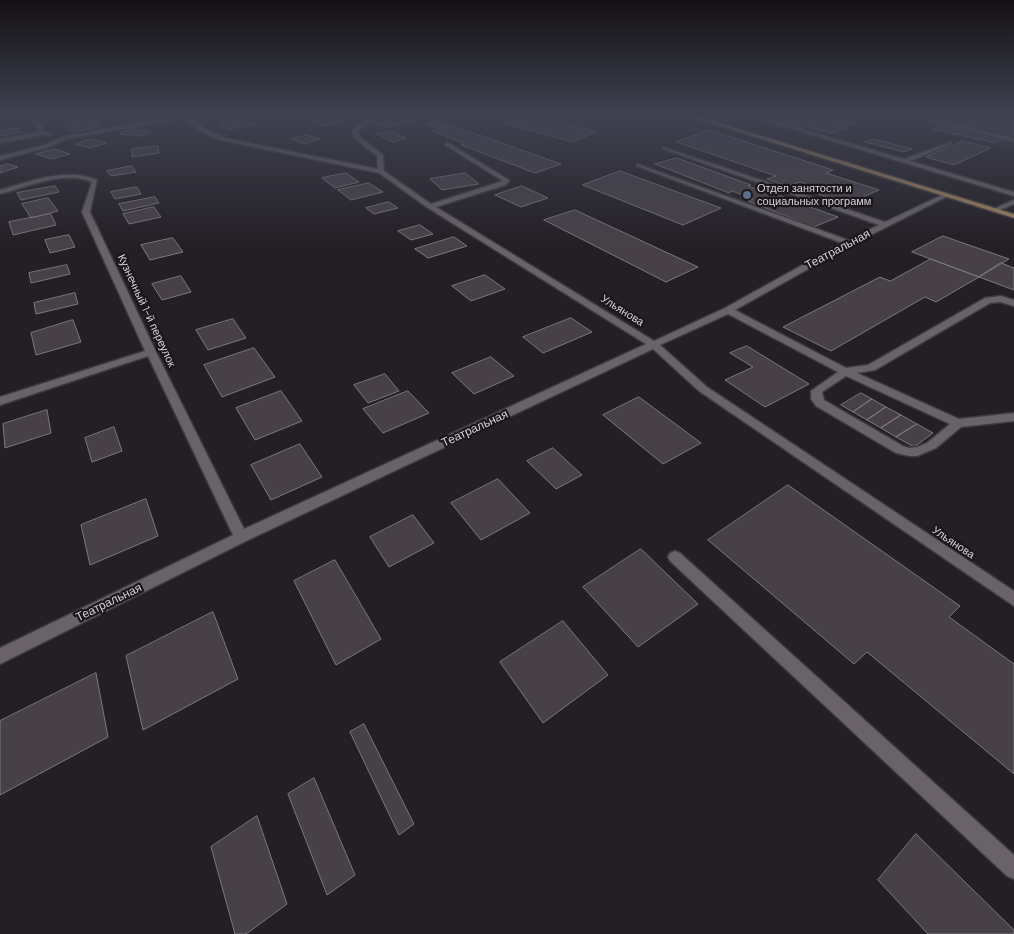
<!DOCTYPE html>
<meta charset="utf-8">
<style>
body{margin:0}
canvas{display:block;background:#241f25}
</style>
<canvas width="1014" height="934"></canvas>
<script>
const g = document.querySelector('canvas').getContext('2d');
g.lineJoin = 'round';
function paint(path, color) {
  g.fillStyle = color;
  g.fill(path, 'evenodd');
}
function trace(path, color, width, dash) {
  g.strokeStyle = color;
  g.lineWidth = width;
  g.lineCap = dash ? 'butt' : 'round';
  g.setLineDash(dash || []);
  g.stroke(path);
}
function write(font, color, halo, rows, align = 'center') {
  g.font = font + ' "DM Sans",sans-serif';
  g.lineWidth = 4.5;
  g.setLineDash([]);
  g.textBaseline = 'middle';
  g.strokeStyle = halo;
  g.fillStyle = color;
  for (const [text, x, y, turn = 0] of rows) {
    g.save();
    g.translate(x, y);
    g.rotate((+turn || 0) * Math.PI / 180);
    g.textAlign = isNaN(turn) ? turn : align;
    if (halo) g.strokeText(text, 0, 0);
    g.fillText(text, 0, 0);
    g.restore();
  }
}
paint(new Path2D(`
 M 862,114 L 1014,114 L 1014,152 Z`), '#2f2630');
const building = new Path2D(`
 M 790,114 L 796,114 L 848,127 L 832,133 L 776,119 Z
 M 933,114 L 969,114 L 972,115 L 968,116 L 979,119 L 966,117 L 960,118 Z
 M 999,114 L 1014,114 L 1014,135 L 1009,137 L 959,125 L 987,116 L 995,118 L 1001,115 Z
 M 411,115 L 422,118 L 409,122 L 398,119 Z
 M 529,115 L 596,132 L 572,142 L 504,123 Z
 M 334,116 L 344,122 L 322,126 L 313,120 Z
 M 93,118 L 103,126 L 73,132 L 64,123 Z
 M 243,120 L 253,124 L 230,129 L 220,125 Z
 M 390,121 L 399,125 L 387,128 L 378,124 Z
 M 442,121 L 453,125 L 439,128 L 428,124 Z
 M 452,126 L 485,137 L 561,164 L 535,173 L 461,145 L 465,144 L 433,131 Z
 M 942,126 L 1002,140 L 995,143 L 934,129 Z
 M 18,128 L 22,132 L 0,136 L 0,131 Z
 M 131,129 L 151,131 L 141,136 L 120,134 Z
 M 709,130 L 833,170 L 826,173 L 879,190 L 847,204 L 801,188 L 808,185 L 800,182 L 787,186 L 767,179 L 776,176 L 676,142 Z
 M 391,131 L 406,138 L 393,142 L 377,134 Z
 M 306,135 L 320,139 L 305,144 L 291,139 Z
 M 92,139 L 107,143 L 90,148 L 75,144 Z
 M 874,139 L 912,149 L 904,152 L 865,142 Z
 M 963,141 L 991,148 L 954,165 L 926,157 Z
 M 158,146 L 159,153 L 132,157 L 132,149 Z
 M 55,149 L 70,154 L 51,159 L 36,154 Z
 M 677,158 L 751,185 L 748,186 L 768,194 L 772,193 L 838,217 L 814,227 L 748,201 L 753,199 L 732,191 L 729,193 L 655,164 Z
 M 8,164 L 18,167 L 0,173 L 0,166 Z
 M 132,166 L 136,172 L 111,176 L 107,171 Z
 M 620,171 L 721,208 L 683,225 L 583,185 Z
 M 346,173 L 359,182 L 335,188 L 322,178 Z
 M 465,173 L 479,184 L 442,190 L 430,179 Z
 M 369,183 L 383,192 L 351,200 L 338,190 Z
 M 55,186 L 59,192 L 21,200 L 17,193 Z
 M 522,186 L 548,198 L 521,207 L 495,195 Z
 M 137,187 L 141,194 L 115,199 L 111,192 Z
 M 155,197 L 159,203 L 123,211 L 119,204 Z
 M 48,198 L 58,211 L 31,218 L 22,204 Z
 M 389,202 L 398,208 L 374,214 L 366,208 Z
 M 154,207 L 161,217 L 129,224 L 123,214 Z
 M 575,210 L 698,267 L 666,282 L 544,220 Z
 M 51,214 L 56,225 L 13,235 L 9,222 Z
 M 420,225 L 433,234 L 411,240 L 398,231 Z
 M 69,235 L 75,247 L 50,253 L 45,240 Z
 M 943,236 L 1009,259 L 979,277 L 912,252 Z
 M 454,237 L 467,246 L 428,258 L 415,249 Z
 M 173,238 L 183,252 L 150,260 L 141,245 Z
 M 931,259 L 979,277 L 936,302 L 925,297 L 831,351 L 783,327 L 880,277 L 890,281 Z
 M 1001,263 L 1014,268 L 1014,290 L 979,277 Z
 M 67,265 L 70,274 L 31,283 L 29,273 Z
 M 485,275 L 505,289 L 471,301 L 452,286 Z
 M 181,276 L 191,292 L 162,300 L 152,284 Z
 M 75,293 L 78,304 L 36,314 L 34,303 Z
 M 571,318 L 592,332 L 543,353 L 523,337 Z
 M 233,319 L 246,338 L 208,350 L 196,330 Z
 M 73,320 L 81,342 L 36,355 L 31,333 Z
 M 747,346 L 809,384 L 765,407 L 725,380 L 753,367 L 730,353 Z
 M 254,348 L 275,377 L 222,397 L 204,365 Z
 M 491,357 L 514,376 L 474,394 L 452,373 Z
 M 385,374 L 399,391 L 368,403 L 354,385 Z
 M 281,391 L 302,421 L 255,440 L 236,408 Z
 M 408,391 L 429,413 L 383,433 L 363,409 Z
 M 861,393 L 872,399 L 853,412 L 841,405 Z
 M 639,397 L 701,443 L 663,464 L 603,415 Z
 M 872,399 L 886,407 L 867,420 L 853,412 Z
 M 886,407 L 901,415 L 881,428 L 867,420 Z
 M 47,410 L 51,433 L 5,448 L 3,424 Z
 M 901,415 L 917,424 L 896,437 L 881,428 Z
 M 917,424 L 933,433 L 914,447 L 896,437 Z
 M 114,427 L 122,451 L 92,462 L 85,438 Z
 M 300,444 L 322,477 L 271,500 L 251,465 Z
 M 553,448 L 582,475 L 556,489 L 527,461 Z
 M 498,479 L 530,513 L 481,540 L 451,503 Z
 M 788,485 L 960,606 L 949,617 L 1014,664 L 1014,774 L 867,652 L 854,664 L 708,540 Z
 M 146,499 L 158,536 L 90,565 L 81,525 Z
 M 413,515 L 434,543 L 389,567 L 370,537 Z
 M 641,549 L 698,604 L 638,647 L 583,587 Z
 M 335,560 L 381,639 L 336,665 L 294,581 Z
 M 213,612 L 238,679 L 143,730 L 126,656 Z
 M 563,621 L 608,675 L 543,723 L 500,662 Z
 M 96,673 L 108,737 L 0,795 L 0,721 Z
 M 364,724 L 414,824 L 399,835 L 350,732 Z
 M 314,778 L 355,875 L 327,895 L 288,794 Z
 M 257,816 L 287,904 L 246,934 L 235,934 L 211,847 Z
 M 916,834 L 1014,930 L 1014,934 L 928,934 L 878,880 Z`);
paint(building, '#474147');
trace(building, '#7d767e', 1);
const minor = new Path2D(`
 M 30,114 L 34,114 L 45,132 L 51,133 L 51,135 L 43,135 L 0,143 L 0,139 L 40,132 Z
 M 182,114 L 187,114 L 204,128 L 224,138 L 378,169 L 377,156 L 354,138 L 352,130 C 364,120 381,114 396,114 L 370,123 L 358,131 L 359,136 L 383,155 L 384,171 L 431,204 L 503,181 L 445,145 L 447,142 L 509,180 L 509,182 L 505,185 L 436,207 L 654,341 L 725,308 L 842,243 L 637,166 L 637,164 L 848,240 L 879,225 L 663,149 L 663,147 L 885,222 L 944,194 L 948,194 L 948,196 L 851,245 L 735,310 L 846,368 L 868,365 L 985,298 L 1001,296 L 1014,300 L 1014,306 L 1000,302 L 990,303 L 875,370 L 857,373 L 959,419 L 1014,413 L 1014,421 L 961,427 L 936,448 L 917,456 L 909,456 L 896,453 L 816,406 L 811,399 L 811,391 L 838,372 L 728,314 L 660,345 L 707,387 L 1014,591 L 1014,606 L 699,391 L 653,349 L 246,541 L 0,664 L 0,648 L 233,535 L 148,356 L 0,405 L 0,397 L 145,351 L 82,212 L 92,182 C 63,170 28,187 0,194 L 0,190 C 31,181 66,167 97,180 L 90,212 L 156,352 L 244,529 L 646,344 L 428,208 L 379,173 L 221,140 L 200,131 L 184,118 L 66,139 L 49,147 L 0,160 L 0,156 L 45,145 L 62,137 ZM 846,376 L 950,424 L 927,443 L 917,447 L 909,448 L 903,446 L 824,400 L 822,392 Z
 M 743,114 L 751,114 L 904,159 L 951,142 L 951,144 L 910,161 L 1014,192 L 1014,196 Z
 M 813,114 L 822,114 L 854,123 L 851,125 Z
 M 929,117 L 1014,138 L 1014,142 L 927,120 Z
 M 1014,200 L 1014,204 L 995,212 L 991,210 Z
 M 675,551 L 680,553 L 1014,855 L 1014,879 L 1007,876 L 670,561 L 668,557 L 670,553 Z`);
const major = new Path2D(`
 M 682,114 L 690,114 L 1014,214 L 1014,218 Z`);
trace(minor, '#3d3a3e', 3);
trace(major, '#3d3a3e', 3);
paint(minor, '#696269');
paint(major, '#a1835b');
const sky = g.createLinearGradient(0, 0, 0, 245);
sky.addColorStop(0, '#141114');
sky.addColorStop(0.47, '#3f4251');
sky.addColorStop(1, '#3f425100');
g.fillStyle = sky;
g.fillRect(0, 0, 1014, 245);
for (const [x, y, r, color] of [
 [747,195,5,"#5c6f8a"]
]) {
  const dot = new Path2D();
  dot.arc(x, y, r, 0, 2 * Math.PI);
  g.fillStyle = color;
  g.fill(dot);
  trace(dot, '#1b161b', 2);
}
write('11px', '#d7d4d8', '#1b161b', [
 ["Отдел занятости и",757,189],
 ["социальных программ",757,202]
], 'left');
write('11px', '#d7d4d8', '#1b161b', [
 ["Кузнечный 1-й переулок",146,311,65],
 ["Ульянова",622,311,32],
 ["Ульянова",953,543,34]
]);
write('12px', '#d7d4d8', '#1b161b', [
 ["Театральная",838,250,-28],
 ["Театральная",475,429,-25],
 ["Театральная",109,603,-26]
]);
</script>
